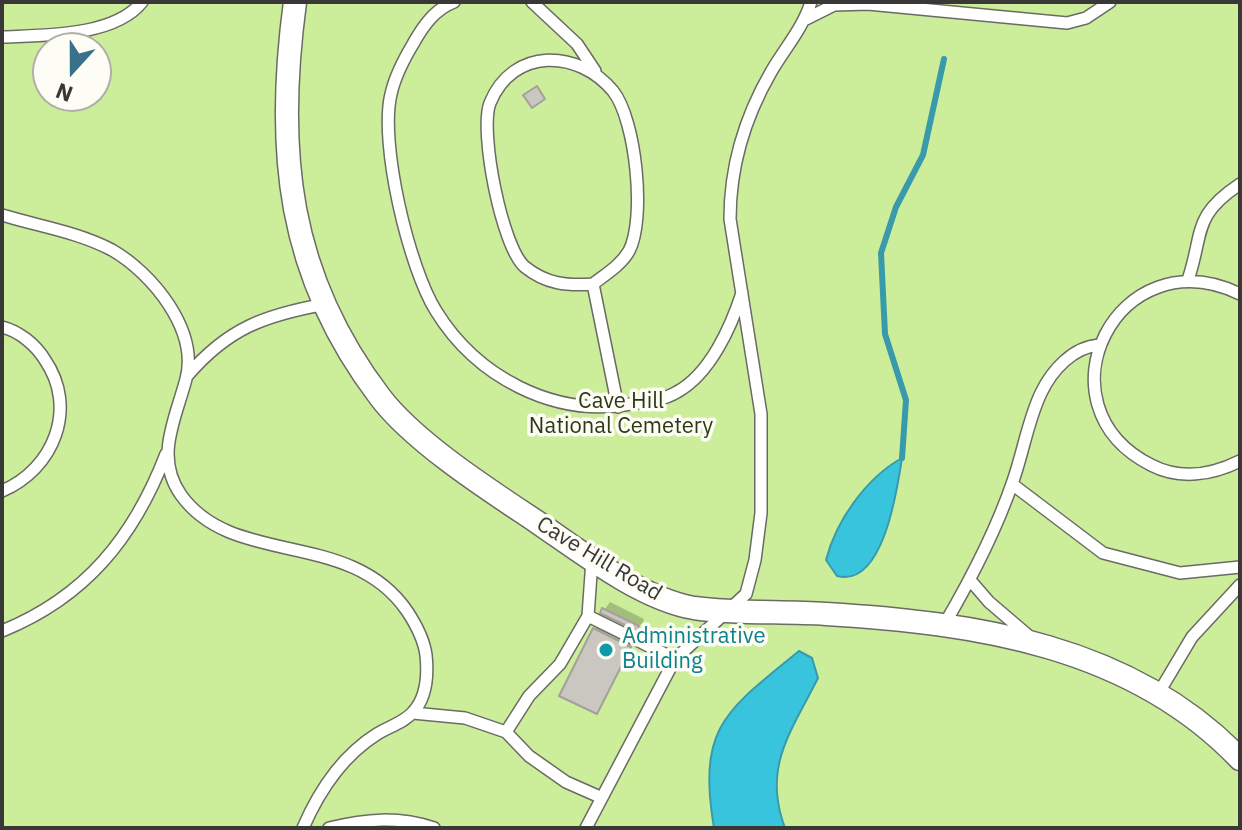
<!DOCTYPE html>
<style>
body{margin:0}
#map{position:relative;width:1242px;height:830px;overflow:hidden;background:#f0eee7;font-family:"IBM Plex Sans",sans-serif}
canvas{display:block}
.frame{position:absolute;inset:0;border:4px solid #393836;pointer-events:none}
.north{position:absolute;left:32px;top:32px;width:80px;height:80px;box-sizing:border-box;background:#fdfcf5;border:2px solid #afaea9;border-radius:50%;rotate:201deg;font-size:22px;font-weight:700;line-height:32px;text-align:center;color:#393836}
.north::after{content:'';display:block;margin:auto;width:28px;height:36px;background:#37728a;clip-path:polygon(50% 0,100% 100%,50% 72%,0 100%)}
</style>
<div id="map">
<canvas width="1242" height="830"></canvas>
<div class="frame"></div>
<div class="north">N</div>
</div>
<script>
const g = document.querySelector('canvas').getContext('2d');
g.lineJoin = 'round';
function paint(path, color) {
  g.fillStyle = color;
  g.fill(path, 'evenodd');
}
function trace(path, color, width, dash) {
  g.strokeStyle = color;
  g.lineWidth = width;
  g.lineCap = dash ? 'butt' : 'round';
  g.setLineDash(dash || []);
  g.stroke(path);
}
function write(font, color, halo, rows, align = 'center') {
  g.font = font + ' "IBM Plex Sans",sans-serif';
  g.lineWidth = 7;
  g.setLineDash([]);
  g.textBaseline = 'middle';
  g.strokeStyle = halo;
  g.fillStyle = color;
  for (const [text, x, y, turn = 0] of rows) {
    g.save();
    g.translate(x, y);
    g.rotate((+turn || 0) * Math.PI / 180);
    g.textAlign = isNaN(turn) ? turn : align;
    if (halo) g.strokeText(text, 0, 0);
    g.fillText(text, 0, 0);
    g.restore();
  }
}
paint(new Path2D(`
 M 2,2 L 1240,2 L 1240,828 L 2,828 ZM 48,48 L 96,48 L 96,96 L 48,96 Z`), '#ccee9b');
const water = new Path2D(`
 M 902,458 C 897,491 883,588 837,576 L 826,560 C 836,521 866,478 902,458 Z
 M 799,651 L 812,658 L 818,678 C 791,732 762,767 785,828 L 714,828 C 697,726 726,711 799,651 Z`);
paint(water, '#39c4dd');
trace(water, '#399aab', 2);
paint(new Path2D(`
 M 610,602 L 644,619 L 643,622 L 637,628 L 603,612 Z
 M 601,623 L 636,640 L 597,712 L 595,629 Z`), '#0003');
trace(new Path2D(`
 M 902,458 L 906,400 L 885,334 L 881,253 L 896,207 L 923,155 L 944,59`), '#399aab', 6);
const building = new Path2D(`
 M 537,86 L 545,99 L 532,108 L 523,95 Z
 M 602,608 L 639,626 L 637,631 L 600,613 Z
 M 593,628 L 631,647 L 597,714 L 559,696 Z`);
paint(building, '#cac6c0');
trace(building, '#a5a09b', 2);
const service = new Path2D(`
 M 454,2 C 435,9 423,26 413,44 C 404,59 395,76 391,94 C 379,143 409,268 436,311 C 476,376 553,418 631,404 C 646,402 664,400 677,392 C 710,374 731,327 742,293
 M 532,2 L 577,44 L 595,71
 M 806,19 L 834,5 L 868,4 L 1067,23 L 1086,18 L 1110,2
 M 2,37 C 43,35 114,37 142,2
 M 2,215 C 38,226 78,232 112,250 C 152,273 199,330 186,379 C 176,418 154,457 181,495 C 233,568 350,528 407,611 C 415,623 424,640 426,655 C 428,674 427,697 413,712 C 405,722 388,727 377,734 C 342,756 319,791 303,828
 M 1188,280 C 1204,232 1192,216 1240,184
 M 593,284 C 567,286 546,284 525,267 C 502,248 479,131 490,103 C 513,47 578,49 613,91 C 636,120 646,219 629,251 C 621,265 606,274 593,284 L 618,407
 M 1240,294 C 1117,235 1033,405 1151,465 C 1180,480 1212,475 1240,461
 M 2,327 C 19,331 36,345 45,360 C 78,408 54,469 2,491
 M 187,376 C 228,328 265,315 326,304
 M 1012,484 L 1103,553 L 1180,573 L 1240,567
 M 970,580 L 989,602 L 1030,637
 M 588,616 L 675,659
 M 944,625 C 971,579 996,531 1013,481 C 1023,453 1028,420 1041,393 C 1052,370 1073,347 1099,345
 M 2,631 C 86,597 134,537 166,454
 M 1158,694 L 1192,637 L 1240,585
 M 413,713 L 465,718 L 506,732 L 529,756 L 566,782 L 600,797
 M 506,732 L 529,696 L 560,664 L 588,616 L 592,560
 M 329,828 C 366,819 398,816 434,828
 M 586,828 L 675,659 L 746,594 L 755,560 L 761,513 L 761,414 L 730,219 C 730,167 745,117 771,72 C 785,48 803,28 811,2`);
const minor = new Path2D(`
 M 295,2 C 275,150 287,275 380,397 C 414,442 489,490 537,522 C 581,552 641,599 694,608 C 737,614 782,611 826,614 C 975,623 1131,645 1240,759`);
trace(service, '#6b6a64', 14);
trace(minor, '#6b6a64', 25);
trace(service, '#fff', 11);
trace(minor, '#fff', 22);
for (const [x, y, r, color] of [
 [606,650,8,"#0f9aa8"]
]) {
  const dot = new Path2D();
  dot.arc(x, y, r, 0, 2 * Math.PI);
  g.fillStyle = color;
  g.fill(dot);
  trace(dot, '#fdfcf5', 3);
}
write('22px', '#2c3915', '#fdfcf5', [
 ["Cave Hill",621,402],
 ["National Cemetery",621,427]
]);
write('22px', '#393836', '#fdfcf5', [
 ["Cave Hill Road",599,559,31]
]);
write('22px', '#0d838f', '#fdfcf5', [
 ["Administrative",622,637],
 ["Building",622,662]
], 'left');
</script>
